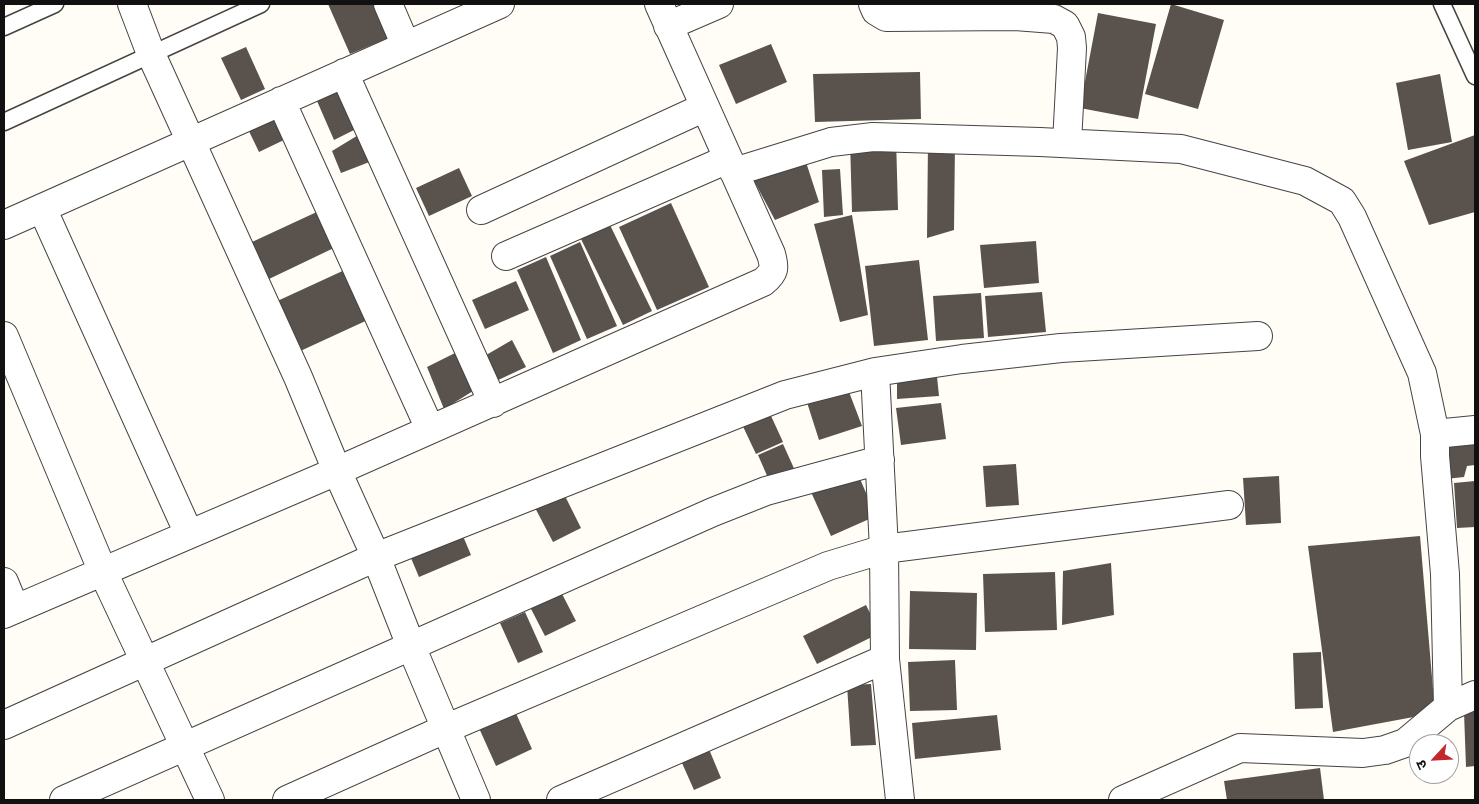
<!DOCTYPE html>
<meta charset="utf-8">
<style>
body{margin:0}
#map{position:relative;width:1479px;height:804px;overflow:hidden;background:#fffdf5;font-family:"Source Serif 4","Noto Sans Devanagari",serif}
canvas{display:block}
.frame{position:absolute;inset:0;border:5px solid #111;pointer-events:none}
.north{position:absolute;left:1409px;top:734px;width:50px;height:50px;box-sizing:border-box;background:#fff;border:1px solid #a0a0a0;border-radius:50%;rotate:245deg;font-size:14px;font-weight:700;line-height:20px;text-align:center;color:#111}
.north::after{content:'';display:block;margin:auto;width:18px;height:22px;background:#c4262e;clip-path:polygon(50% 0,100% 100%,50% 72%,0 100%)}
</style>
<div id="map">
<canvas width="1479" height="804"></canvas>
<div class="frame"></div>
<div class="north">उ</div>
</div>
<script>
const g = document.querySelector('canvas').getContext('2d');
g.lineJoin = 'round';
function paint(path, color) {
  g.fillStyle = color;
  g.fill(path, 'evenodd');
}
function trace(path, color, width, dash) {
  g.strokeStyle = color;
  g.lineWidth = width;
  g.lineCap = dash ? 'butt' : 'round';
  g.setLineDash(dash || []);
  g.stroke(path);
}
paint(new Path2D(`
 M 328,4 L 377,4 L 391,37 L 350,54 Z
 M 1171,4 L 1224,20 L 1198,109 L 1145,94 Z
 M 1098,13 L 1156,24 L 1138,119 L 1080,108 Z
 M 771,44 L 787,82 L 736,104 L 719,65 Z
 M 246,47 L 265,89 L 241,100 L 221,58 Z
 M 920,72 L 921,119 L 815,122 L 813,74 Z
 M 1440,74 L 1452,142 L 1408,150 L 1396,83 Z
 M 338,89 L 356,129 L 334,140 L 317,101 Z
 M 273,113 L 286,139 L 259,152 L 246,125 Z
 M 360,134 L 372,161 L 341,173 L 332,151 Z
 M 1475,135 L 1475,212 L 1429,225 L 1404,161 Z
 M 896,138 L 898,210 L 852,212 L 850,140 Z
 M 928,142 L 955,142 L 954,230 L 927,238 Z
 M 804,156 L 819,202 L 775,220 L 752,177 Z
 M 459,168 L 472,196 L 429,216 L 416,188 Z
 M 840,169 L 843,215 L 824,217 L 822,170 Z
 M 671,203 L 709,287 L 657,310 L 619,227 Z
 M 321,210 L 338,246 L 269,279 L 252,242 Z
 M 852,215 L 868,315 L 840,322 L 814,224 Z
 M 610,225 L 652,311 L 623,325 L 581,239 Z
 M 1036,241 L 1039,283 L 984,288 L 980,245 Z
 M 580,242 L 617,326 L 587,339 L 550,256 Z
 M 546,257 L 581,340 L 553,353 L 517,270 Z
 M 919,260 L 928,340 L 874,346 L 865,266 Z
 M 349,268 L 372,318 L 296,353 L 273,303 Z
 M 516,281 L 529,310 L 485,329 L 472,300 Z
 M 1042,292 L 1046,332 L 988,337 L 985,296 Z
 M 981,293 L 984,338 L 936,341 L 933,296 Z
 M 512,340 L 526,367 L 494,382 L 481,358 Z
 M 455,353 L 473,391 L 444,409 L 427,367 Z
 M 936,367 L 939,396 L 897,399 L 897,373 Z
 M 846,384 L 862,426 L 819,440 L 804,393 Z
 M 941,403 L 946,439 L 901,445 L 896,408 Z
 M 766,405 L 783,442 L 756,454 L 739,418 Z
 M 1475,437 L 1475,465 L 1467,466 L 1464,477 L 1446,479 L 1448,439 Z
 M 783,444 L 797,475 L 772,487 L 758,455 Z
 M 1016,464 L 1019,505 L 986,507 L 983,466 Z
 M 857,472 L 876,516 L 831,536 L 811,492 Z
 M 1279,476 L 1281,523 L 1246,525 L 1243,478 Z
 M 1475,481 L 1475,527 L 1457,528 L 1454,483 Z
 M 561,488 L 581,528 L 553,542 L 532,502 Z
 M 460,529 L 471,555 L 419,577 L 408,551 Z
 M 1420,536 L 1435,713 L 1333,732 L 1308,546 Z
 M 1111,563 L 1114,615 L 1062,625 L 1063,571 Z
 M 1055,572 L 1057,630 L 985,632 L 983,574 Z
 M 560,590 L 576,621 L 545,636 L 529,605 Z
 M 910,591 L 977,593 L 976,650 L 909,649 Z
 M 866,605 L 880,633 L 817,664 L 803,636 Z
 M 525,612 L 543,652 L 518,663 L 500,623 Z
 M 1321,652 L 1323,708 L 1295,709 L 1293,653 Z
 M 955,660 L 957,710 L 910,711 L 908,662 Z
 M 871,684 L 876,745 L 851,746 L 847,685 Z
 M 515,711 L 532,749 L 496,766 L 479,728 Z
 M 1475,711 L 1475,766 L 1466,767 L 1464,712 Z
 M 997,715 L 1001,750 L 915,759 L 912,723 Z
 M 706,742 L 721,778 L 694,790 L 678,754 Z
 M 1320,768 L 1324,800 L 1227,800 L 1224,781 Z`), '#5a524d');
const service = new Path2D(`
 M 1442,4 L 1475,76
 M 4,27 L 55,4
 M 4,122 L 261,4`);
const minor = new Path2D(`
 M 132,4 L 151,54 L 298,377 L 337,471 L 376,557 L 411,646 L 476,800
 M 388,4 L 406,46
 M 873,4 L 876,11 L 886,17 L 1015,16 L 1054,19 L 1065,25 L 1071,37 L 1072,48 L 1067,143
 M 668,26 L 719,4
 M 344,73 L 493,403
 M 281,101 L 430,429
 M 734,172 L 831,142 L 873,137 L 1040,142 L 1181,149 L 1305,181 L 1342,201 L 1352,217 L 1422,373 L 1435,434 L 1435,456 L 1445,574 L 1448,707
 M 42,208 L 189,534
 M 481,210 L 705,107
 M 4,225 L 500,4
 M 506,256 L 728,159
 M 4,336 L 103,572 L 210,800
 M 875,372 L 884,549 L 885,659 L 900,800
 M 1435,434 L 1475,430
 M 4,582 L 15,609
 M 4,614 L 337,471 L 763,282 C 775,272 775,268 771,254 L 659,4
 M 4,725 L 376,557 L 785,395 L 875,372 L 962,359 L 1061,348 L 1258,336
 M 64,800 L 713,512 L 766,491 L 880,460
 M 287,800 L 445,729 L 828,566 L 884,549 L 1229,505
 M 561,800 L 885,659
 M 1123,800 L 1240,748 L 1363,753 L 1385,750 L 1405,743 L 1448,707 L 1475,695`);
trace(service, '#444', 19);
trace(minor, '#444', 30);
trace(service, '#fff', 16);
trace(minor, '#fff', 28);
</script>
